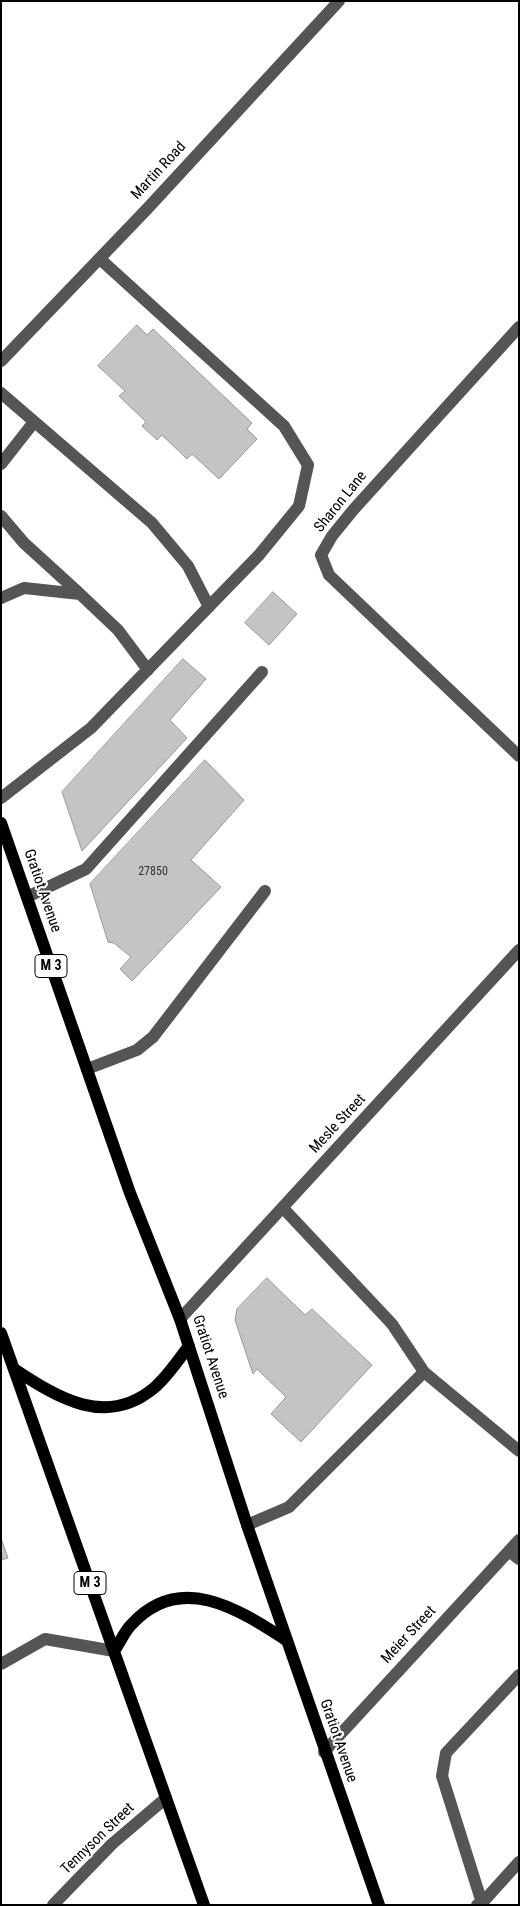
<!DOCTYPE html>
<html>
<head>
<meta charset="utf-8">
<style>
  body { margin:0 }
  #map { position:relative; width:520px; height:1906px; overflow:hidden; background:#fff; font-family:"Roboto Condensed",sans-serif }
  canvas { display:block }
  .frame { position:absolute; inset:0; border:2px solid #000; pointer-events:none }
</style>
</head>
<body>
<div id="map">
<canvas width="520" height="1906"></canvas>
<div class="frame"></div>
</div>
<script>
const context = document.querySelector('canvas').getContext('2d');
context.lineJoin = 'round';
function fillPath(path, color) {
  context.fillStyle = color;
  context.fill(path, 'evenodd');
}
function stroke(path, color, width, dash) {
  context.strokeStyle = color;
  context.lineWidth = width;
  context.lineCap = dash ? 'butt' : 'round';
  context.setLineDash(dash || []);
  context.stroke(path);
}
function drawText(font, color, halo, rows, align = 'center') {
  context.font = font + ' "Roboto Condensed",sans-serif';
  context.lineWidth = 4;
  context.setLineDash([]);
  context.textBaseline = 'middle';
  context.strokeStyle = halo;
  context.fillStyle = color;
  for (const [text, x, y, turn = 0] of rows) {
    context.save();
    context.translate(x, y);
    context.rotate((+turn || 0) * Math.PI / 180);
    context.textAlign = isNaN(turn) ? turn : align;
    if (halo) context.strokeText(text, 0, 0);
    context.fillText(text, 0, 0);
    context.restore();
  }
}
const building = new Path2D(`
  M137,325L147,335L153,329L252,423L247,429L257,439L219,479L192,454L187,459L162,435L157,440L142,426L146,422L119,396L125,391L98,366Z
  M273,592L297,614L269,645L245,623Z
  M183,659L206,679L170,720L187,738L82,851L62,792Z
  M205,760L244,800L191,860L221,887L132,981L120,969L131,957L114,943L108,942L90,884Z
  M267,1278L305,1315L312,1309L372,1365L301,1442L271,1414L286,1397L257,1369L253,1374L235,1320L237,1309Z
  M1,1538L8,1558L1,1560Z`);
const minor = new Path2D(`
  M519,327L354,509L332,536L321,555L329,575L519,756
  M1,361L147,209L339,1
  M1,393L152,523L188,566L209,607
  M1,464L34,422
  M1,516L24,543L80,594
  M1,598L24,588L80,594L118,630L148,670
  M1,798L91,728L259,555L299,506L308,465L284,426L100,259
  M27,897L86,869L262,672
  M87,1069L137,1050L153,1037L265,891
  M283,1208L392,1324L424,1372
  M180,1319L519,950
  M247,1525L289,1507L424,1372L519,1451
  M509,1551L519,1559
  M1,1664L45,1639L114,1651
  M324,1752L519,1540
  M482,1903L442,1776L446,1753L519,1675
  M53,1905L112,1844L166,1798
  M477,1905L482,1903L519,1862`);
const major = new Path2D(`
  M1,823L130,1193L180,1319L247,1525L379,1905
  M1,1333L204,1905
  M14,1369C58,1398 106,1428 154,1388C168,1376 178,1360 189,1346
  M114,1651C120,1643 124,1632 131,1625C180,1571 238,1609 286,1640`);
const numberNames = [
  ["27850",153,872]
];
const shields = [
  [51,966,32],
  [90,1583,32]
];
const shieldNames = [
  ["M 3",51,966],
  ["M 3",90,1583]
];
const streetNames = [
  ["Martin Road",159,171,-47],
  ["Sharon Lane",341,502,-51],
  ["Gratiot Avenue",42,891,71],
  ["Mesle Street",338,1124,-47],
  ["Gratiot Avenue",210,1357,72],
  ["Meier Street",409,1635,-47],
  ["Gratiot Avenue",338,1741,71],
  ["Tennyson Street",98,1839,-44]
];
fillPath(building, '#c4c4c4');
stroke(building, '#999', 1);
stroke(minor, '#555', 12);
stroke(major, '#000', 12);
drawText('12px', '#313131', null, numberNames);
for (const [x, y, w] of shields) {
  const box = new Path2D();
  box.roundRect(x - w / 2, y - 11.5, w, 23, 4);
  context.fillStyle = '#fff';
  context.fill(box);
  stroke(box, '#000', 1);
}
drawText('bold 14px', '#000', null, shieldNames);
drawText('15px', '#000', '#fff', streetNames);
</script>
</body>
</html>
